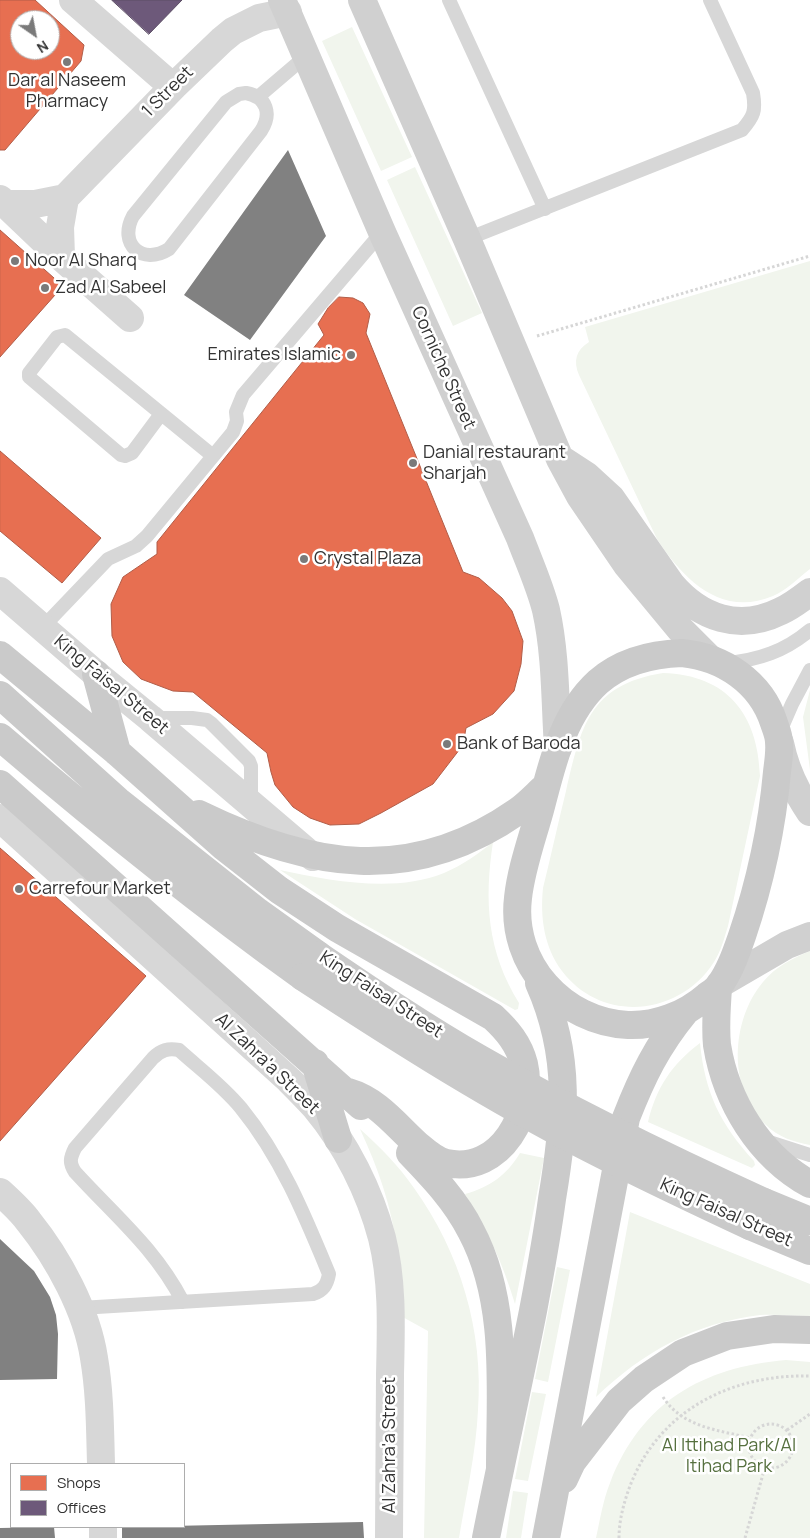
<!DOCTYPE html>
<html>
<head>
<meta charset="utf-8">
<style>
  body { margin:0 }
  #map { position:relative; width:810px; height:1538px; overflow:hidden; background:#fff; font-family:Manrope,sans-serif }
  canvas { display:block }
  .legend { position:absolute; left:10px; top:1463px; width:175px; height:65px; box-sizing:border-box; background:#fff; border:1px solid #adadad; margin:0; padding:6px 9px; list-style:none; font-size:15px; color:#333 }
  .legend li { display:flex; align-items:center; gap:10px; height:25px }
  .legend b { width:25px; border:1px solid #adadad }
  .north { position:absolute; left:10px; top:10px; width:50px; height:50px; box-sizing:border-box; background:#fff; border:1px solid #adadad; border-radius:50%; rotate:147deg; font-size:14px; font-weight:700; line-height:20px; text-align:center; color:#333 }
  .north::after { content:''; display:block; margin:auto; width:18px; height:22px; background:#7a7a7a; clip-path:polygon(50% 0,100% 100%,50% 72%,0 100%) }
</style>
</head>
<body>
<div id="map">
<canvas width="810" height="1538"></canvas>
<ul class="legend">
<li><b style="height:14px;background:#e76f51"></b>Shops</li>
<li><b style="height:14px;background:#6d597a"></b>Offices</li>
</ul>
<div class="north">N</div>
</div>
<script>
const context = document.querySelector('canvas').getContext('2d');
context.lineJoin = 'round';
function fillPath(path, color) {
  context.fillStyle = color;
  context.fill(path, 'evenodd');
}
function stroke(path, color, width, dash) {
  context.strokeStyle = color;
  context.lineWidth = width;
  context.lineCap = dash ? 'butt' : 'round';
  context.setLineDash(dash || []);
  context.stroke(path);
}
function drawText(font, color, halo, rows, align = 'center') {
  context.font = font + ' Manrope,sans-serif';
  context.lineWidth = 5;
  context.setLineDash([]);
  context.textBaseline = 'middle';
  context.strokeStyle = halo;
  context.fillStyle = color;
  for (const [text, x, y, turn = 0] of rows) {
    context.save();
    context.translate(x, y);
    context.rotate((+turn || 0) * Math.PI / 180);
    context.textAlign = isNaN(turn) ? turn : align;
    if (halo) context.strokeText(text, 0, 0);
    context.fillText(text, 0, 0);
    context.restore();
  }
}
const green = new Path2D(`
  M352,27L412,157L381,171L322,41Z
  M415,167L482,313L453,326L387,180Z
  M810,261V569C798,578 787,590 773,596C721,618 683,579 657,539L579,375C573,361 576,350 589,342L585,327Z
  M663,673C727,675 758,714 760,776L728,926C724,939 721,951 714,962C680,1016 602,1024 562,971C544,947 540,917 543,888C551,856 558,823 566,791C581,728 588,685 663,673Z
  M810,690V770L803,717Z
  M493,842C484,901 487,951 519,1003L518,1009L515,1010L355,919L280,870C331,881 395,893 444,873C463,865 478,854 493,842Z
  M810,951V1145C794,1142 778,1137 766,1125C727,1089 731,1020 763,982C775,967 793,958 810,951Z
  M700,1043C705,1093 720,1124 754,1161L755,1165L752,1168L648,1122C656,1088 672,1064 700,1043Z
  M360,1129C380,1147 399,1166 414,1188C460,1252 484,1331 478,1410C476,1453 466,1496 459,1538H424L428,1331L399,1315C398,1293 399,1271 397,1250C392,1207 378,1168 360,1129Z
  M520,1153L544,1158L515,1304C503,1264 487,1229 465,1194C490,1187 507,1175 520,1153Z
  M630,1212L810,1284V1316C793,1316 777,1314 760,1315C695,1323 643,1352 596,1397Z
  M557,1267L570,1270L548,1382L535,1379Z
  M786,1360L810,1362V1538H596C600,1520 603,1500 610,1483C641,1402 703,1367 786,1360Z
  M532,1392L546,1394L528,1481L515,1479Z
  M513,1491L528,1493L521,1538H506Z`);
const shops = new Path2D(`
  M0,0H35L84,45L81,61L5,150H0ZM20,20H50V50H20Z
  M0,230L63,286L0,357Z
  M339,297L353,298L363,303L370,314L366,333L463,572L479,578L502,598L512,611L523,641L521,664L514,691L493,714L466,728L463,745L433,784L381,813L359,824L330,825L310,818L293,807L275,785L271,772L267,753L193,692L173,691L141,679L123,662L112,636L111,604L123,577L157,554V542L324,335L318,324L328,308Z
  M0,451L101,538L62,583L0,531Z
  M0,848L146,976L0,1141Z`);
const offices = new Path2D(`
  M112,0H182L149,34Z`);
const building = new Path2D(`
  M288,150L326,236L250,340L184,295Z
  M0,1239L34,1271L50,1297L56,1315L58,1334L57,1379L0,1380Z
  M363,1522L364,1538H122V1527Z
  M54,1527L55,1538H0V1528Z`);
const path = new Path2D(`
  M537,336L810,256
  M663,1397C682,1427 718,1430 750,1438
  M749 1446a22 22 0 1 1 44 0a22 22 0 1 1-44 0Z
  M787,1430L810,1414
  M619,1538C619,1520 624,1502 630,1486C659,1410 732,1374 810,1376
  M745,1538L765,1467`);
const service = new Path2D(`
  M449,0L545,209
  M246,93C267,97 272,114 261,131L169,249C142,266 118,244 133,216L226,102L239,94Z
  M258,97L306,56
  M467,239L742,130C754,116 756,111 753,93L710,0
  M161,414L132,453L125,456L121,455L29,377V373L57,337L65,335L213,456
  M42,628L108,559L136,546L147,536L233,432L237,421L236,412L243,395L382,232
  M726,663C759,660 785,651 810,630
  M153,718H192L207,720L211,723L249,761L251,766V803
  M779,734L792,704L810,670
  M766,1141L810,1155
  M80,1308C157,1303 235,1299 313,1294C323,1291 327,1285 329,1274C305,1216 281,1157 241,1108C223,1086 200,1069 179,1050C168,1048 161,1050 153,1058L75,1148C70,1158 69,1163 75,1172C115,1216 155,1248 183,1302`);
const minor = new Path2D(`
  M73,0L173,87
  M0,199L61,257L130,318
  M5,204H35L65,198L173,87L222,40L233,31L259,18L288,12
  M61,257L60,227L65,198
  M0,591L96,674L150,718L313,857
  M0,818L289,1080C298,1089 307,1098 315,1107C346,1144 370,1192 382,1238C393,1282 391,1329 390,1375C390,1429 389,1484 389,1538
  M0,1192C10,1201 21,1211 29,1222C58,1258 87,1311 94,1358C100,1393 100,1429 101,1464
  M103,1527V1538`);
const secondary = new Path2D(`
  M282,0L382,232L520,538C529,562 540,586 546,610C556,655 555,703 558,748
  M362,0L467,239L560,459L580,496L627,565L680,629L709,658
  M564,461L587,476L611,498L671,584C700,618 739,632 781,611C792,606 801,599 810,592
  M780,743C785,768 795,790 810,812
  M720,984L787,945L810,936`);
const primary = new Path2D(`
  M682,653C723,657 761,682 774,723C776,729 779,736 779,742C780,752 778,763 777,772C772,828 760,883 742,936C736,953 730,971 719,986C716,990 711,993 707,996C685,1015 656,1026 628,1025C563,1022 510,964 518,898C521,869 532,839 540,810C552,765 562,715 598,682C622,661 651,654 682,653Z
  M0,655L117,752L224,847L279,890L337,928L493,1017C507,1030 519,1044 524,1064C535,1111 501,1175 446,1163C437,1161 427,1153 420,1147C397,1127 379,1101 348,1092
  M96,674L117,752
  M0,695L118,801L258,912L318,955
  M0,737C98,821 199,902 303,977
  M0,784L361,1106
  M199,814C310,868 411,886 518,811C528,804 537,794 546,786
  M718,987C717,1006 715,1025 717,1045C726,1101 759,1156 810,1184
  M315,1063L338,1139
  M410,1153C433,1177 456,1201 471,1231C509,1302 500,1390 500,1468
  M764,1202L810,1221
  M750,1226L810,1251
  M564,1479L572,1462L619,1401L644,1379L683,1353L727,1336L774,1329L810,1330
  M486,1538C501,1462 518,1387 533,1311C540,1274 547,1236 552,1199C565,1121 572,1057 539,983
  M546,1538L626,1118C642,1077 657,1046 685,1012`);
const primaryBridge = new Path2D(`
  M318,955C371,991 424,1027 480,1059C572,1112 667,1158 764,1202
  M303,977C389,1033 475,1088 566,1136C626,1168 688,1197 750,1226`);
const markers = [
  [67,62,5,"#7a7a7a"],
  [15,261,5,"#7a7a7a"],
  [45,288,5,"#7a7a7a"],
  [351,355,5,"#7a7a7a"],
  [413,463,5,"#7a7a7a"],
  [304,559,5,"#7a7a7a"],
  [447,744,5,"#7a7a7a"],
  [19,889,5,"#7a7a7a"]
];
const poiNames = [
  ["Dar al Naseem",67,81,"center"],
  ["Pharmacy",67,102,"center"],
  ["Noor Al Sharq",25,261],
  ["Zad Al Sabeel",55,288],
  ["Emirates Islamic",341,355,"right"],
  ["Danial restaurant",423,453],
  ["Sharjah",423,474],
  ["Crystal Plaza",314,559],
  ["Bank of Baroda",457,744],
  ["Carrefour Market",29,889]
];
const streetNames = [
  ["1 Street",168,92,-45],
  ["Corniche Street",443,368,66],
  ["King Faisal Street",111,685,40],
  ["King Faisal Street",381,995,33],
  ["Al Zahra'a Street",267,1064,44],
  ["King Faisal Street",726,1213,24],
  ["Al Zahra'a Street",390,1445,-90]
];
const parkNames = [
  ["Al Ittihad Park/Al",729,1446],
  ["Itihad Park",729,1467]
];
fillPath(green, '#f1f5ed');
fillPath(shops, '#e76f51');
stroke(shops, '#b15d48', 1);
fillPath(offices, '#6d597a');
stroke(offices, '#5c4e65', 1);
fillPath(building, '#818181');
stroke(path, '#d6d6d6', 3, [2.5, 2.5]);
stroke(service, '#d7d7d7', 14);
stroke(minor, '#d7d7d7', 28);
stroke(secondary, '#d0d0d0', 28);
stroke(primary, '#cacaca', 28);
stroke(primaryBridge, '#cacaca', 28);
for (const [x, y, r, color] of markers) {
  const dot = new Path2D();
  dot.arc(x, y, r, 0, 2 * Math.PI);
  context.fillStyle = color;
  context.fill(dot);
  stroke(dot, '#fff', 2);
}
drawText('18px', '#333', '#fff', poiNames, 'left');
drawText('18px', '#333', '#fff', streetNames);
drawText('18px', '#56703f', '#fff', parkNames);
</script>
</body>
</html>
